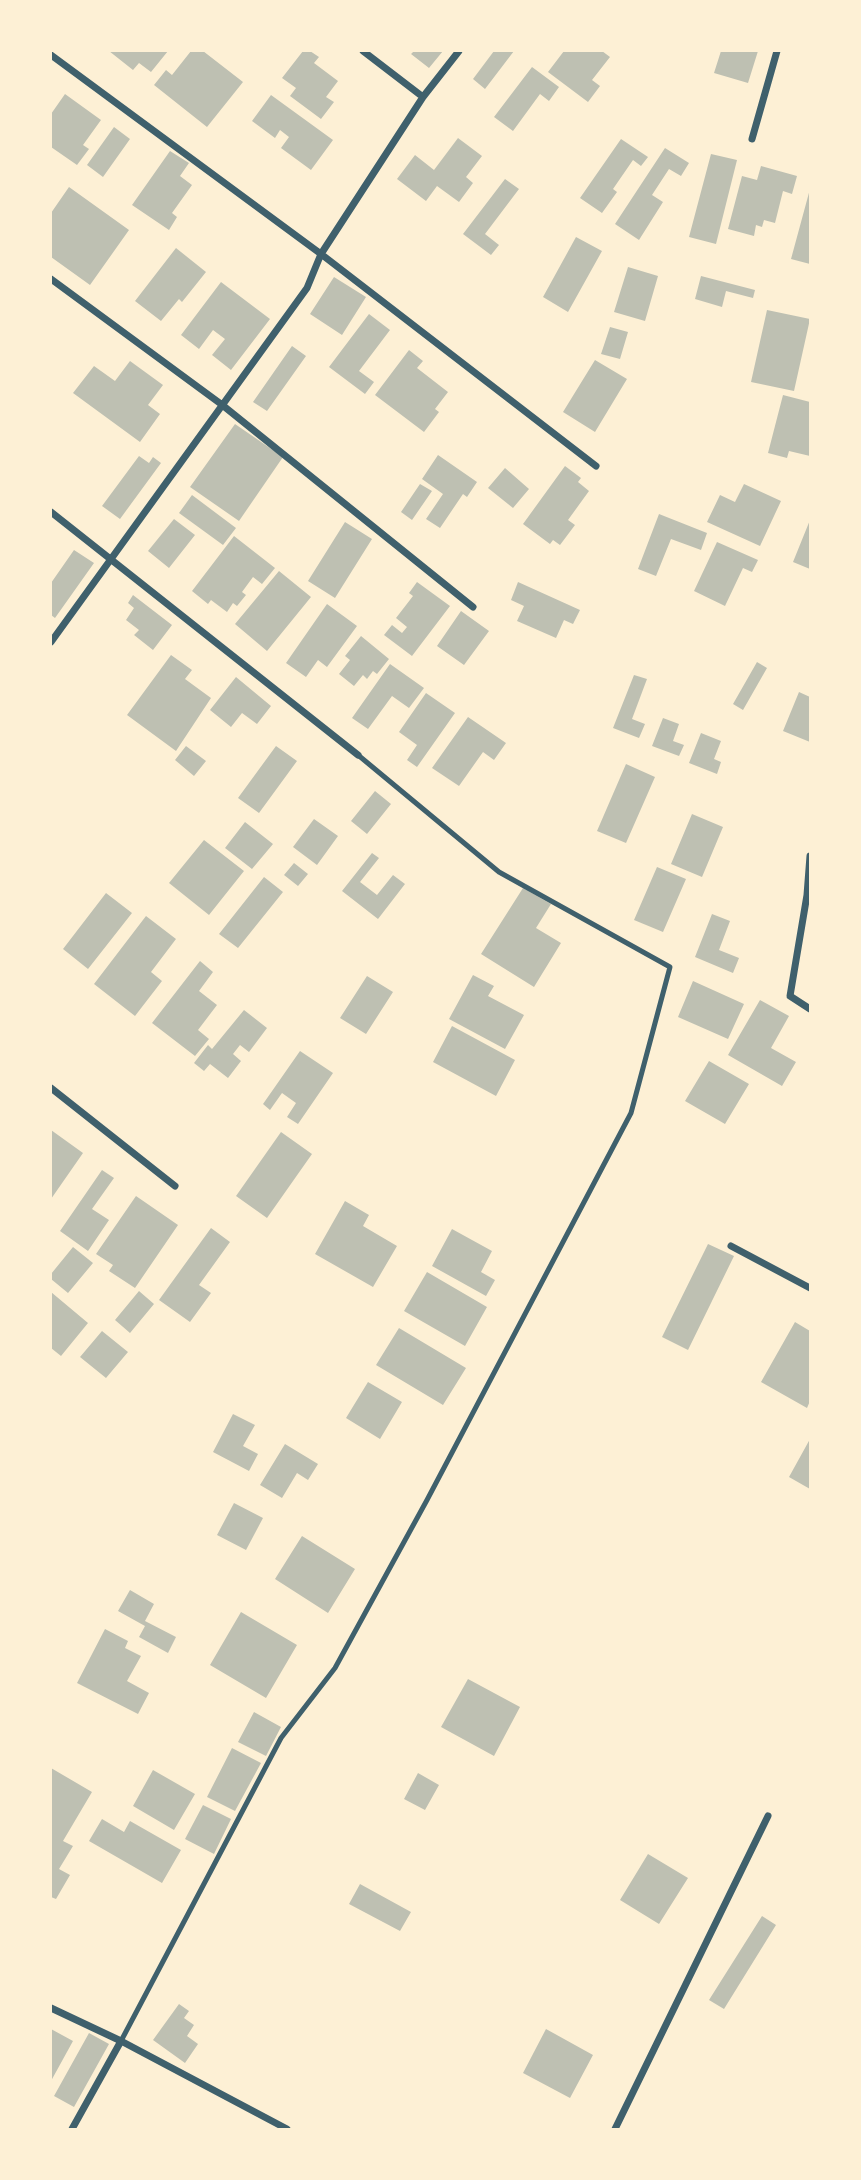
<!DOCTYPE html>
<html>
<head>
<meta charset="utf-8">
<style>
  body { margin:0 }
  #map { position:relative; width:861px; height:2180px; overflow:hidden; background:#fdf0d5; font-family:"Space Grotesk",sans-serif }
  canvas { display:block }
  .frame { position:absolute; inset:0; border:52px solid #fdf0d5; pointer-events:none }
</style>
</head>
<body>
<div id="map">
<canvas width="861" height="2180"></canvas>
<div class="frame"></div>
</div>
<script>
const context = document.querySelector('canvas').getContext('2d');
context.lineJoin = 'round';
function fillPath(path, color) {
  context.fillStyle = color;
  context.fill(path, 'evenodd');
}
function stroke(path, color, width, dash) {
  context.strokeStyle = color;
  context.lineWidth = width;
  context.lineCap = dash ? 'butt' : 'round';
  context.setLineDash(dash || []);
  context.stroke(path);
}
const building = new Path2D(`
  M109,51H168L151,72L139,63L133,70Z
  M191,51H203L243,82L207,127L154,85L166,70L172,75Z
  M303,51H310L319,57L314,63L338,81L326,97L334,102L321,119L290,96L296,88L282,78Z
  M414,51H443L429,68L411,54Z
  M494,51H514L485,89L473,79Z
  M564,51H602L610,57L592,80L600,86L588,102L548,72Z
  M721,51H758L748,83L714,73Z
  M532,67L559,87L549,101L540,94L513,131L494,117Z
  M65,94L101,120L83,145L89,149L77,165L51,147V114Z
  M271,95L333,140L311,170L281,148L289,137L280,130L275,138L252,121Z
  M114,127L130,139L103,177L87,165Z
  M458,138L482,156L466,177L473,183L459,202L437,186L426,201L397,179L415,155L434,170Z
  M621,139L648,157L641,166L633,160L613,189L617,192L602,213L580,198Z
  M665,148L689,163L681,176L669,169L652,195L663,202L639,240L615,224Z
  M170,151L189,163L180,176L192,185L172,213L177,217L169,230L132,205Z
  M711,154L737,160L716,244L689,237Z
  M761,166L797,176L792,194L783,191L775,223L764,220L762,227L756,225L754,236L728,229L742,176L757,180Z
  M505,179L519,189L485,234L499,245L491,255L463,234Z
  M69,187L129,230L90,285L51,257V213Z
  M810,189V264L791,259Z
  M576,237L602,251L568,312L543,297Z
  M176,248L206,272L182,302L179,299L161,321L135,301Z
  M628,267L658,276L645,321L614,312Z
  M701,276L755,290L753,298L726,291L722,307L695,299Z
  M334,277L366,297L342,335L310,314Z
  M221,282L270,319L231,370L212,355L225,339L213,330L199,349L181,335Z
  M767,310L810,319L794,391L751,382Z
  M369,314L390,330L359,371L374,382L365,394L329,367Z
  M610,327L628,332L620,359L601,354Z
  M292,346L306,356L267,411L253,402Z
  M409,350L423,361L417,368L448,392L435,409L439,412L424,432L375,395Z
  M595,360L627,379L595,432L563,412Z
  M130,361L163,385L148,405L160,414L140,442L73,393L94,366L115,381Z
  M783,395L810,402V456L789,451L787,458L768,453Z
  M235,424L283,457L239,521L190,487Z
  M438,455L477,482L467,497L463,494L440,528L426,519L443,494L422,479Z
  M139,456L149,463L153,457L161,463L120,519L102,506Z
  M565,466L581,478L578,482L589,491L568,520L575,525L560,545L553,540L550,544L523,524Z
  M505,468L529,489L513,508L488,488Z
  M420,484L432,491L412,520L401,512Z
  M744,484L781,501L760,546L707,522L720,495L735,502Z
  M192,495L236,528L223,545L179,513Z
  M659,514L707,533L701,550L671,539L656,576L638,569Z
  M174,519L195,535L169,568L148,551Z
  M810,520V569L793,562Z
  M345,522L372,539L335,598L308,581Z
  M234,536L275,568L262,584L253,577L242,592L246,595L237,606L233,603L227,612L211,600L208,604L192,591Z
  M717,542L758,560L752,572L743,568L725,606L694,591Z
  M74,550L94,563L55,618L51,615V583Z
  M279,571L311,597L267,651L235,624Z
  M417,582L450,606L412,656L384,635L392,625L402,633L407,627L396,618L413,596L409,593Z
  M518,582L580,610L573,624L564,620L556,638L517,621L524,606L511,600Z
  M133,595L172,625L153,650L134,635L139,630L126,620L134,608L128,603Z
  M327,604L357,626L327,667L318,660L306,677L286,663Z
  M461,611L489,631L464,665L437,646Z
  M361,636L389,659L377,674L373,671L367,679L363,675L354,686L339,674L350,660L345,656Z
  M171,655L192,670L185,679L211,698L176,751L127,715Z
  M757,662L767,668L743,710L733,704Z
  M390,664L424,688L409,708L392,696L368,729L352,718Z
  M634,675L647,679L632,719L645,724L639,738L613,728Z
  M236,677L271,706L257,724L242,713L231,727L210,710Z
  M799,692L810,697V742L783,731Z
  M426,693L455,713L417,767L407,760L417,745L399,732Z
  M468,717L506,743L494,760L483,752L459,786L432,768Z
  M663,718L679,724L673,741L684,745L679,756L652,746Z
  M701,733L721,741L714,759L721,762L717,774L689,763Z
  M186,746L206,761L194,776L175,760Z
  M276,746L297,761L259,813L238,798Z
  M626,764L655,777L626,843L597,831Z
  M375,791L391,804L367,834L351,821Z
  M692,814L723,827L702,877L671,864Z
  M314,819L338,836L317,865L293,847Z
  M245,822L273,844L252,869L225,848Z
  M204,840L244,871L209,915L169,883Z
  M372,853L379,858L360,882L377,895L393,875L405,884L378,919L342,891Z
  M294,863L308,874L298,886L284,875Z
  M657,867L686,879L663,932L634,920Z
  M264,877L283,892L238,948L219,934Z
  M523,888L551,904L536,928L561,943L534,987L481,954Z
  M106,893L132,913L88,969L63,949Z
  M712,914L730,921L719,950L739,958L733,973L695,957Z
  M146,916L176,939L151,972L162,981L135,1016L94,984Z
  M200,961L213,972L199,991L217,1005L198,1030L209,1039L195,1056L152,1023Z
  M473,975L494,986L488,996L524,1015L505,1049L449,1019Z
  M367,976L393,992L366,1034L340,1018Z
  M693,981L744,1004L728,1039L678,1017Z
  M760,1000L789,1016L771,1048L796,1062L782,1086L728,1055Z
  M244,1010L267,1028L249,1052L240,1045L233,1054L241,1061L228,1078L210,1064L204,1071L194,1063L208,1045L212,1049Z
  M452,1026L515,1060L496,1096L433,1062Z
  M300,1051L333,1073L298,1124L287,1117L296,1103L282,1093L270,1110L263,1104Z
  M709,1061L749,1084L725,1124L685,1101Z
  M51,1130L83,1153L51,1199Z
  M281,1132L312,1154L267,1218L236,1196Z
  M102,1170L114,1178L92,1209L109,1220L88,1251L60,1231Z
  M136,1196L178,1225L135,1288L109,1271L113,1265L96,1254Z
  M345,1201L369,1215L363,1226L397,1246L373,1287L315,1254Z
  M211,1228L230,1242L199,1285L211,1293L190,1322L159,1300Z
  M452,1229L492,1251L481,1272L495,1280L486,1296L432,1266Z
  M708,1244L734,1256L688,1350L662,1337Z
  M73,1247L93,1263L68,1293L51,1279V1274Z
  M427,1272L487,1307L465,1346L404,1311Z
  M139,1291L154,1304L130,1333L115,1320Z
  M51,1292L88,1323L61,1356L51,1348Z
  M795,1322L810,1331V1401L807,1408L761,1382Z
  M399,1328L466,1368L443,1405L376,1365Z
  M102,1331L128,1352L106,1378L80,1357Z
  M368,1382L402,1402L380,1439L346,1418Z
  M233,1414L255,1425L243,1446L258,1454L249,1471L213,1452Z
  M810,1439V1489L789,1477Z
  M285,1444L318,1464L308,1480L297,1473L282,1498L260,1485Z
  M234,1503L263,1518L246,1550L217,1535Z
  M302,1536L355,1569L328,1613L275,1579Z
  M130,1590L154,1604L145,1621L176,1637L168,1653L139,1637L145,1626L118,1611Z
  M241,1612L297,1645L266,1698L210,1665Z
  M105,1629L128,1641L125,1648L141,1656L127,1681L149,1693L138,1714L77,1683Z
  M468,1679L520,1707L494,1756L441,1727Z
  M254,1712L281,1727L266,1756L238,1742Z
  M232,1748L261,1763L235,1811L207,1797Z
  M51,1768L92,1792L63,1841L73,1846L59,1869L70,1875L56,1899L51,1897Z
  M153,1770L195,1794L174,1830L133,1806Z
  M418,1773L439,1785L425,1810L404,1799Z
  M203,1805L231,1819L214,1854L185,1839Z
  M102,1819L124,1832L130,1821L181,1850L162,1883L89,1841Z
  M648,1854L688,1878L659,1924L620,1900Z
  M360,1884L411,1912L400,1931L349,1904Z
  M762,1916L776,1925L724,2009L709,2000Z
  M179,2004L189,2011L184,2018L194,2025L187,2036L198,2044L185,2063L153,2040Z
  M51,2029L73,2041L51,2081Z
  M546,2029L593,2055L570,2098L523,2073Z
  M89,2033L109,2044L74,2107L54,2096Z`);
const service = new Path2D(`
  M121,2041L281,1738L335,1668L427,1500L631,1113L670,967L499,872L358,755`);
const minor = new Path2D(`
  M363,51L423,97
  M51,55L321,254L596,466
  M752,139L777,51
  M51,279L221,404L473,607
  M51,512L358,755
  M51,642L307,288L321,254L423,97L459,51
  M810,856L807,895L790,996L810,1009
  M51,1088L175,1186
  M731,1246L810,1288
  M51,2008L121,2041L287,2129
  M72,2129L121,2041
  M615,2129L768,1816`);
fillPath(building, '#bec0b2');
stroke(service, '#3f606c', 5);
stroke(minor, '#3f606c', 7);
</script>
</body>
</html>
